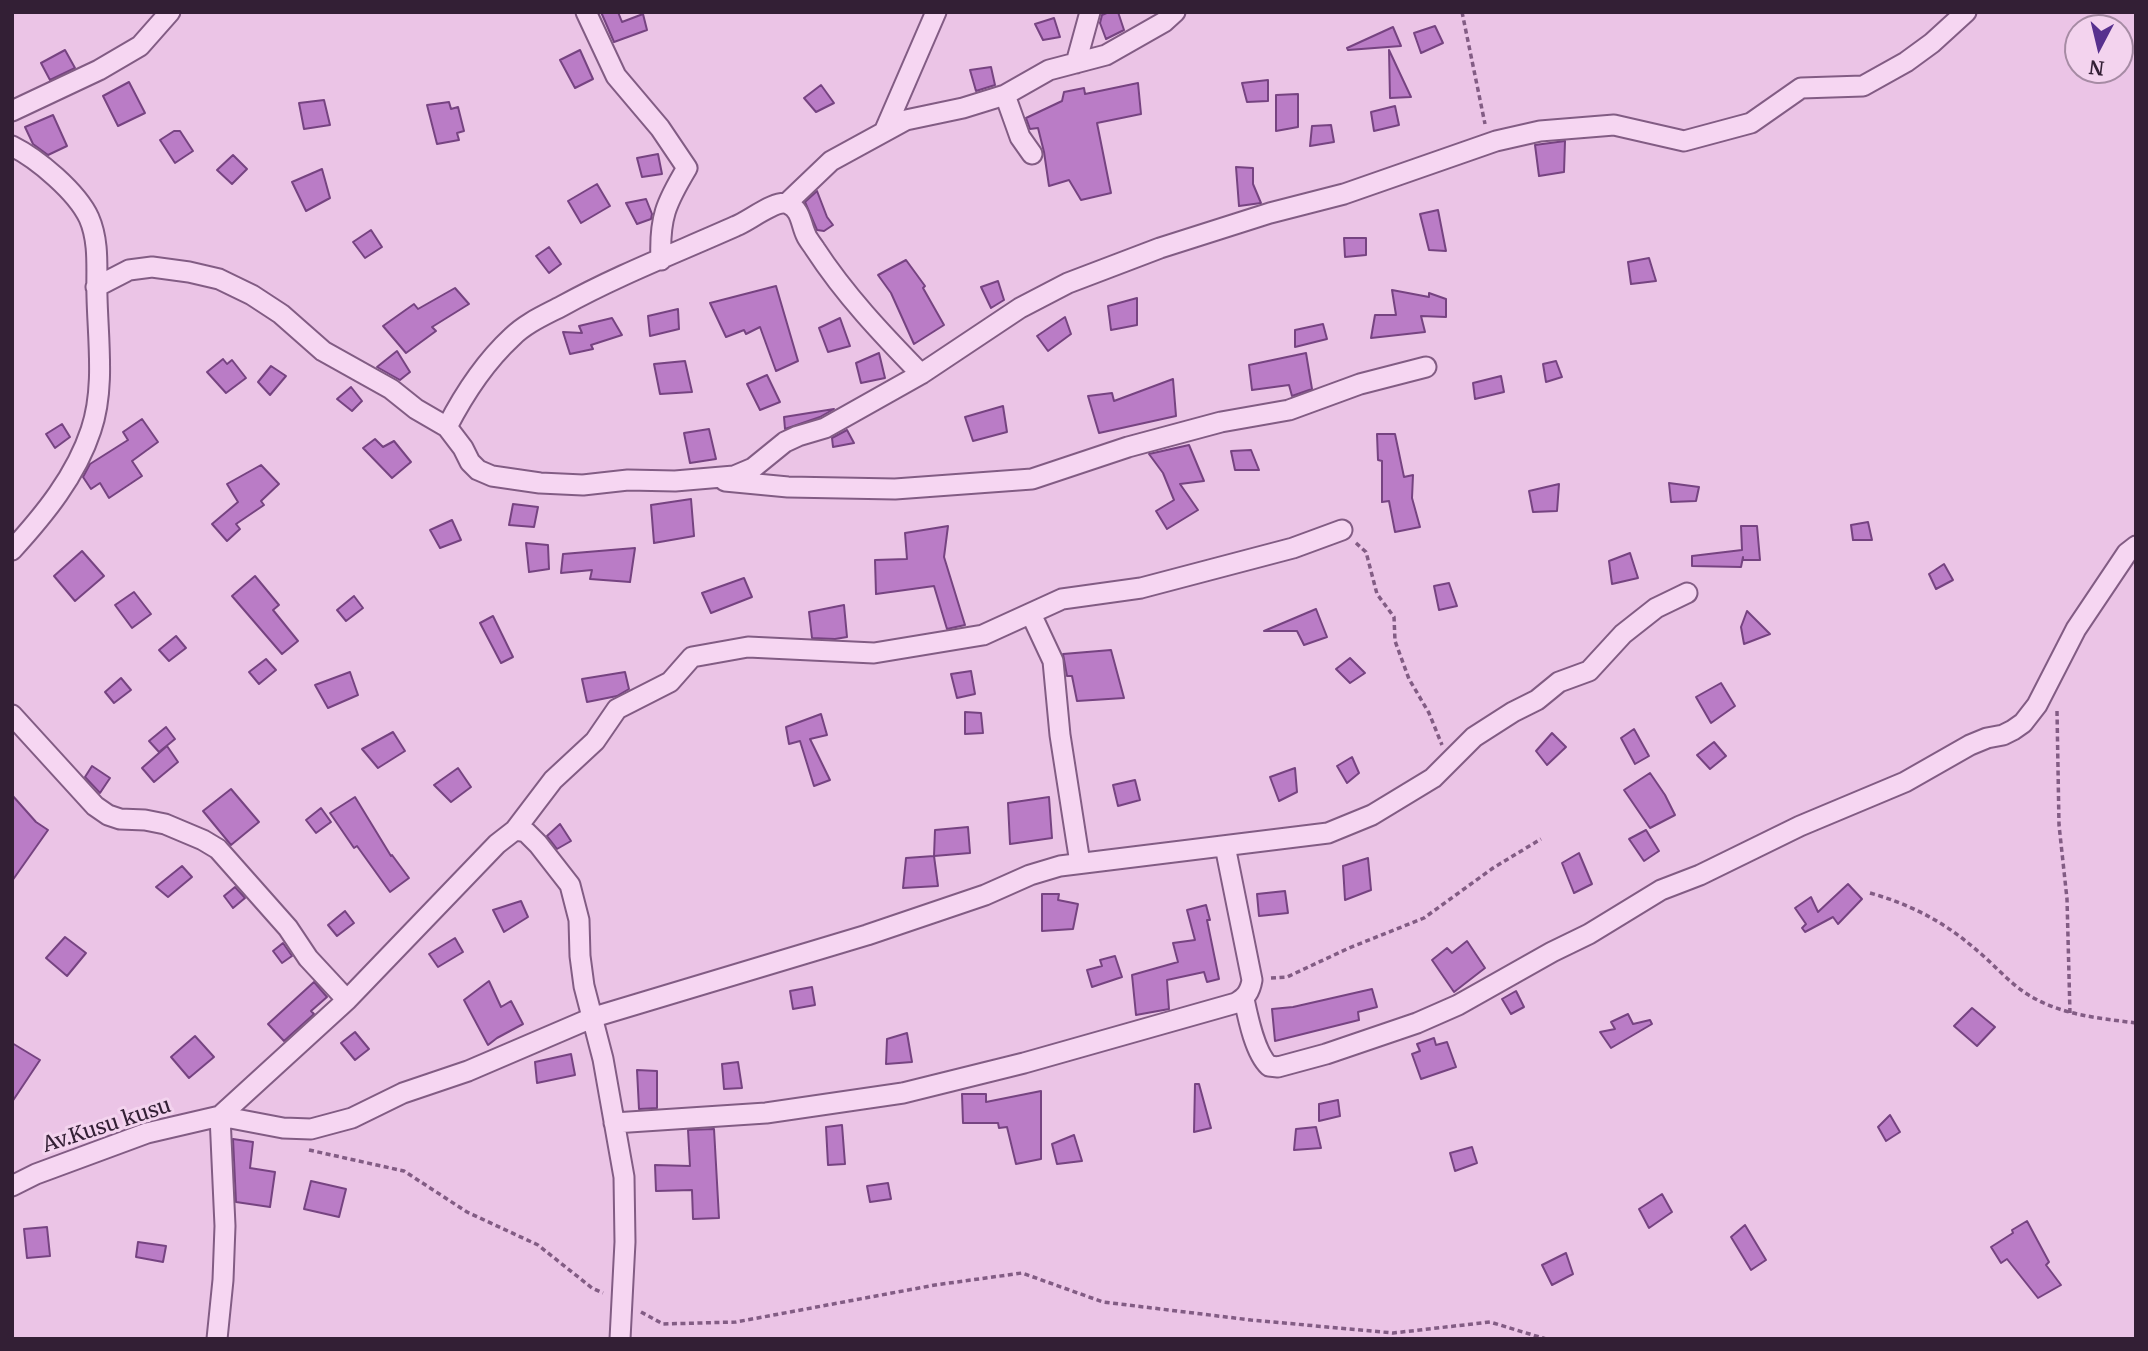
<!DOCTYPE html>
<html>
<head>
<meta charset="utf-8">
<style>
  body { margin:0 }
  #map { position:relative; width:2148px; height:1351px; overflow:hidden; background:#ebc4e6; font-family:Merriweather,serif }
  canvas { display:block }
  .frame { position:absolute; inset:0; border:14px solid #331f35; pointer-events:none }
  .north { position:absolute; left:2064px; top:14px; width:70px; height:70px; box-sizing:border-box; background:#f3d3ee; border:2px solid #a68ba4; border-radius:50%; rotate:187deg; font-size:19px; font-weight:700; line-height:28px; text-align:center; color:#331f35 }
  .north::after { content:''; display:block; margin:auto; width:24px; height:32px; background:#57308e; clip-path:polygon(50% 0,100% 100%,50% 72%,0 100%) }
</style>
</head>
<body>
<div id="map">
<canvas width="2148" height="1351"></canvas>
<div class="frame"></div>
<div class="north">N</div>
</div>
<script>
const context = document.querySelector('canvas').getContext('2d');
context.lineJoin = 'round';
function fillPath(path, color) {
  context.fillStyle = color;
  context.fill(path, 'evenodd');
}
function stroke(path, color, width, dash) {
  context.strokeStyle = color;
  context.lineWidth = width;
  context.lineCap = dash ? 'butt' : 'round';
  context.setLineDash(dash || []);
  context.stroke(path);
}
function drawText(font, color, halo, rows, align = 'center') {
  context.font = font + ' Merriweather,serif';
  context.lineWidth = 6;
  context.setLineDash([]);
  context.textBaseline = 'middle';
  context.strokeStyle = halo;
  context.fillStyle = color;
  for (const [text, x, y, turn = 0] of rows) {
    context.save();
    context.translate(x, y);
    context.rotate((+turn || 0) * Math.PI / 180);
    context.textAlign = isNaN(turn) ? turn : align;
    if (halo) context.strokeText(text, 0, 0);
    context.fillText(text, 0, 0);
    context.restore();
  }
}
const building = new Path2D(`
  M601,12H618L622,22L643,14L647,30L614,42Z
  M1109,12H1118L1124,30L1106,39L1100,23L1102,15Z
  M1054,18L1060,37L1043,40L1035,24Z
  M1435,26L1443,43L1421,53L1414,33Z
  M1393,27L1401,46L1348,50L1347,48Z
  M65,50L75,68L50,80L41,63Z
  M580,50L593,79L575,88L560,60Z
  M1389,50L1411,97L1390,98Z
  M991,67L995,85L976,91L970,70Z
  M1268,80V101L1247,102L1242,83Z
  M129,82L145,113L118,126L103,96Z
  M1138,83L1141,114L1097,123L1111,193L1081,200L1069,180L1049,186L1044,152L1038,128L1030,129L1026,118L1062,101L1064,92L1084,88L1085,94Z
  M821,85L834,103L816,112L804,98Z
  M1298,94V127L1276,131V95Z
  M324,100L330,125L304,129L299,103Z
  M449,102L451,109L458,107L464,131L457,133L459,140L437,144L427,105Z
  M1395,106L1399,125L1374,131L1371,112Z
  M53,115L67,146L48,155L33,144L25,127Z
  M1331,125L1334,142L1310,146L1312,126Z
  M174,131H180L193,151L175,163L160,140Z
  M1565,141L1564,172L1539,176L1535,145Z
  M658,154L662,174L642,177L637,158Z
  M233,155L247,169L232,184L217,170Z
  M1236,167L1253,168V184L1261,203L1239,206Z
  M322,169L330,198L306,211L292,182Z
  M597,184L610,206L581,223L568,201Z
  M817,191L827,217L833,225L824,231L817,230L805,202Z
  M646,199L652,214L651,219L637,224L626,203Z
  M1438,210L1446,251L1429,250L1420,214Z
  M371,230L382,247L365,258L353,242Z
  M1344,238H1366V255L1345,257Z
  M549,247L561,264L549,273L536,256Z
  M1649,258L1656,281L1631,284L1628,262Z
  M906,260L925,286L923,288L944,325L914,344L891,293L878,275Z
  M998,281L1004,300L991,308L981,287Z
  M776,286L798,361L776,371L760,327L746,334L744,330L726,337L710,303Z
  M455,288L469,304L432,327L436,331L406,353L383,326L414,304L418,309Z
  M1392,290L1429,297V293L1446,299V317L1421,316L1425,332L1371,338L1375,315H1396Z
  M1137,298V325L1111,330L1108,306Z
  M678,309L679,329L650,336L648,316Z
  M1065,317L1071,334L1048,351L1037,336Z
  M612,318L622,335L591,345L593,349L570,354L563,332L582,333L579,326Z
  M840,318L850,346L828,352L819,328Z
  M1323,324L1327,339L1295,347V330Z
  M397,351L410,372L400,380L377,367Z
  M879,353L885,378L861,383L856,363Z
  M1306,353L1312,389L1292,396L1289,385L1252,390L1249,365Z
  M223,359L227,364L232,360L246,378L226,393L207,372Z
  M685,361L692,392L660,394L654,364Z
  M1556,361L1562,377L1546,382L1543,364Z
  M271,366L286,376L270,395L258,382Z
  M767,375L780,402L760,410L747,384Z
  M1501,376L1504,392L1475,399L1473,383Z
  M1173,379L1176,416L1099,433L1088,396L1112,393L1114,401Z
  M351,387L362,401L352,411L337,399Z
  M1003,406L1007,432L973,441L965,417Z
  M834,409L820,417L785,429L784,417Z
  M142,419L158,442L132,461L142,476L109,498L100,483L91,489L83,477L90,464L128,440L123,432Z
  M62,424L70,437L55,448L46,434Z
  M709,429L716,459L690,463L684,433Z
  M847,430L854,443L833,447L832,438Z
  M1377,434H1395L1404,477L1413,475L1412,498L1420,527L1395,532L1389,501L1382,502V461L1378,460Z
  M375,439L383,447L394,441L411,462L392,478L363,448Z
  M1189,445L1204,481L1180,484L1198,510L1167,529L1156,511L1174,500L1163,473L1149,454Z
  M1251,450L1259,470H1235L1231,451Z
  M261,465L279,484L261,501L264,505L236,524L240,529L227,541L212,524L238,502L227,484Z
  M1669,483L1699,487L1696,501L1671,502Z
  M1559,484L1557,511L1533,512L1529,491Z
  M691,499L694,536L654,543L651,505Z
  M513,504L538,507L534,527L509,525Z
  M452,520L461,540L440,548L430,530Z
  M1868,522L1872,540H1853L1851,525Z
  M948,526L944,557L965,625L947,629L934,586L876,594L875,560L907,559L905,533Z
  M1741,526H1757L1760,560H1743V557L1741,567L1692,566V556L1742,550Z
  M526,543L548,545L549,569L529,572Z
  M635,548L630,582L590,579L592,570L561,573L563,554Z
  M82,551L104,576L75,601L54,576Z
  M1630,553L1638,578L1612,584L1609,561Z
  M1944,564L1953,580L1936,589L1929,574Z
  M255,576L279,605L273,610L298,641L282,654L232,596Z
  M744,578L752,597L711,613L702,593Z
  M1449,583L1457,606L1439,610L1434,586Z
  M134,592L151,614L132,628L115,605Z
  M354,596L363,608L346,621L337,610Z
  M844,605L847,637L835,639L812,638L809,612Z
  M1316,609L1327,637L1304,645L1297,631H1264Z
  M1747,611L1770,634L1744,644L1741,627Z
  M493,616L513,657L501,663L480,623Z
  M176,636L186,648L169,661L159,650Z
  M1111,650L1124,698L1077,701L1072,676H1067L1063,654Z
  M1350,658L1365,673L1350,683L1336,669Z
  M266,659L276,670L259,684L249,672Z
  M971,671L975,694L957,698L951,674Z
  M350,672L358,695L328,708L315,685Z
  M625,672L629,689L617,696L587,702L582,679Z
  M121,678L131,690L114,703L105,692Z
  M1721,683L1735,706L1711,723L1696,697Z
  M965,712L981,713L983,733L965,734Z
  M821,714L827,735L810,739L830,780L814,786L800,741L789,744L786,727Z
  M166,727L175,739L159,752L149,741Z
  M1634,729L1649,756L1635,764L1621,738Z
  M393,732L405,751L378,768L362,749Z
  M1552,733L1566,747L1547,765L1536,751Z
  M1714,742L1726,756L1710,769L1697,755Z
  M167,746L178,762L154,782L142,768Z
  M1352,757L1359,773L1347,783L1337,766Z
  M92,766L110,778L100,793L85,777Z
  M458,768L471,787L451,802L434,785Z
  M1295,768L1297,792L1279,801L1270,777Z
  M1650,773L1665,795L1675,815L1650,828L1624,790Z
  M1135,780L1140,800L1118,806L1113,785Z
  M231,789L259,822L231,845L203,811Z
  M12,795L36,822L48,830L12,881Z
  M355,797L391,856L392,855L409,878L390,892L357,846L354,848L330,813Z
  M1049,797L1052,838L1010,844L1008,803Z
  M321,808L331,822L316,833L306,820Z
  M560,824L571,841L557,849L547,836Z
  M968,827L970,853L934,856L935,830Z
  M1646,830L1659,851L1644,861L1629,839Z
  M1579,853L1592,884L1574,893L1562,863Z
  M934,856L938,886L903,888L906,858Z
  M1368,858L1371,890L1345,900L1343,866Z
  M182,866L192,877L168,897L156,887Z
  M1848,884L1862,899L1838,924L1833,917L1805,932L1802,928L1806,924L1795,908L1811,897L1818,912Z
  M235,887L245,898L233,908L224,896Z
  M1285,891L1288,913L1259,916L1257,894Z
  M1042,894H1059L1058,900L1078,904L1073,929L1042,931Z
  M521,901L528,917L504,932L493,910Z
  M1206,905L1210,920H1207L1219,979L1207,982L1204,972L1167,980L1169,1009L1136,1015L1132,975L1178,962L1173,943L1195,940L1187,910Z
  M345,911L354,923L337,936L328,925Z
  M65,937L86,953L67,976L46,958Z
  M455,938L463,952L438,967L429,954Z
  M1467,941L1485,968L1454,992L1432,960L1447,948L1452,953Z
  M283,943L292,956L282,963L273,951Z
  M1115,956L1122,977L1092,987L1087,970L1102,966L1100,960Z
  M489,981L501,1007L511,1001L523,1024L497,1038L488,1045L464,1000Z
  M314,982L327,997L311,1011L314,1014L284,1041L268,1024Z
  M812,987L815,1005L793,1009L790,991Z
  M1372,989L1377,1007L1358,1012L1359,1020L1275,1041L1272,1009L1293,1007Z
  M1516,991L1524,1007L1511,1014L1502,999Z
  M1972,1008L1995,1027L1977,1046L1954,1026Z
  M1628,1014L1633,1024L1650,1020L1652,1024L1611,1048L1600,1032L1615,1029L1611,1022Z
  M355,1032L369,1049L355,1060L341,1043Z
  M907,1033L912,1062L886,1064L887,1039Z
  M195,1036L214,1057L189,1078L171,1057Z
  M1434,1038L1436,1045L1447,1042L1456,1067L1421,1079L1412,1054L1420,1051L1417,1044Z
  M12,1043L40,1060L12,1102Z
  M571,1054L575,1075L537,1083L535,1062Z
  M738,1062L742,1088L724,1089L722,1064Z
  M637,1070L657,1071V1108L639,1109Z
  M1195,1084H1199L1211,1128L1194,1132Z
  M1041,1091V1159L1016,1164L1007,1127L999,1128L998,1123H963L962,1094H986V1102Z
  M1338,1100L1340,1116L1319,1121V1104Z
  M1890,1115L1900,1132L1886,1141L1878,1127Z
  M842,1125L845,1164L828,1165L826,1127Z
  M1316,1127L1321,1148L1294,1150L1296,1129Z
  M714,1129L719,1218L693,1219L692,1190L656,1191L655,1165L690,1166L688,1130Z
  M1074,1135L1082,1161L1057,1164L1052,1144Z
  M233,1139L253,1142L250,1168L275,1172L270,1207L236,1202Z
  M1472,1147L1477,1163L1455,1171L1450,1153Z
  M311,1181L346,1189L339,1217L304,1209Z
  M888,1183L891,1199L870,1202L867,1186Z
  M1662,1194L1672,1212L1649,1228L1639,1209Z
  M2027,1221L2049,1262L2046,1265L2061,1285L2038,1298L2007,1259L2001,1263L1991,1247L2013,1233L2012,1230Z
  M1745,1225L1766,1260L1751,1270L1731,1237Z
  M47,1227L50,1256L27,1258L24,1229Z
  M138,1242L166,1246L163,1262L136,1257Z
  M1566,1253L1573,1274L1552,1285L1542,1265Z`);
const path = new Path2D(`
  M1462,12L1485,124
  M1356,543L1366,552L1377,594L1394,617L1395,641L1409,679L1429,713L1442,745
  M2057,711L2059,825L2067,899L2070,1014
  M1870,893C1909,904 1943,921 1974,948C1992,962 2008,982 2027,994C2060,1015 2098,1018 2136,1023
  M1271,978L1287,977L1349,948L1424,918L1493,868L1541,839
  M309,1150L404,1171L467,1212L538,1245L592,1288L603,1293
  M641,1312L663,1324L736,1322L935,1285L1022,1273L1103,1302L1251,1320L1393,1333L1490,1322L1546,1339`);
const street = new Path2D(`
  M586,12L616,76L660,128L687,168C666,203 659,218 661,260
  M1076,63L1090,12
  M1005,95L1049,70L1106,55L1164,22L1175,12
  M12,111L99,70L140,46L170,12
  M884,132L936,12
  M12,146C38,159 77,192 89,218C100,243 96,272 97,297C98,340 105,389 91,430C76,476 44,515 12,550
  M787,203L831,161L906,120L963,108L1005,95L1020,137L1032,154
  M96,287L129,270L152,267L189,272L219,279L252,295L281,314L323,351L391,389L416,409L447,427L463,448L470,462L478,470L492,476L540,483L583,485L628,480L675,481L734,476L753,468L785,442L798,436L825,428L921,374L1020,308L1068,283L1160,248L1270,213L1344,194L1496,141L1540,131L1614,125L1684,141L1751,123L1801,88L1863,86L1906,62L1932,43L1966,12
  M447,427C464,394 485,362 512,337C526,323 545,315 562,306C618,275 678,252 736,226C749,221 776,199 788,204C801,209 801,225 806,235C808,240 812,244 815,249C845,295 882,334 921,374
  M725,481L788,487L895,489L1032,479L1128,447L1221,422L1289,410L1360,384L1426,367
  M1031,614L1053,661L1060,735L1080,863
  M12,715L95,806L108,815L120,819L145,820L165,824L203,840L218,849L288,928L308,958L347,1000
  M515,830L553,780L595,741L617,709L670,682L692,657L748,647L874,653L983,635L1062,599L1141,588L1293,548L1342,530
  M1244,999C1248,1018 1255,1053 1269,1066L1278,1067L1326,1054L1417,1023L1458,1005L1552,952L1589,934L1661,890L1700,875L1800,826L1905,782L1970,745L1987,738L2003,735L2013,730L2023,723L2037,705L2076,629L2127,553L2136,546
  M614,1123L766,1113L903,1093L1024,1063L1236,1003C1246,997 1250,992 1252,980L1225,846
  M12,1186L36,1174L147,1133L220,1116L283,1128L311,1129L352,1118L403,1093L468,1071L594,1017L867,935L985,895L1030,875L1060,866L1328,833L1372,815L1433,778L1474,737L1513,712L1537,700L1559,682L1589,671L1623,634L1656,608L1687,593
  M217,1339L223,1280L225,1226L220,1116L347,1000L497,844L515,830L526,832L538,844L570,885L579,920L580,956L584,986L603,1059L624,1177L625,1242L620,1339`);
const streetNames = [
  ["Av.Kusu kusu",107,1126,-18]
];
fillPath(building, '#ba7cc6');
stroke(building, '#764381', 2);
stroke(street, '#825c84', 23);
stroke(path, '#825c84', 3.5, [5, 3.5]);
stroke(street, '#f6d6f2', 19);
drawText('21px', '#331f35', '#f3d3ee', streetNames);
</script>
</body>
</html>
